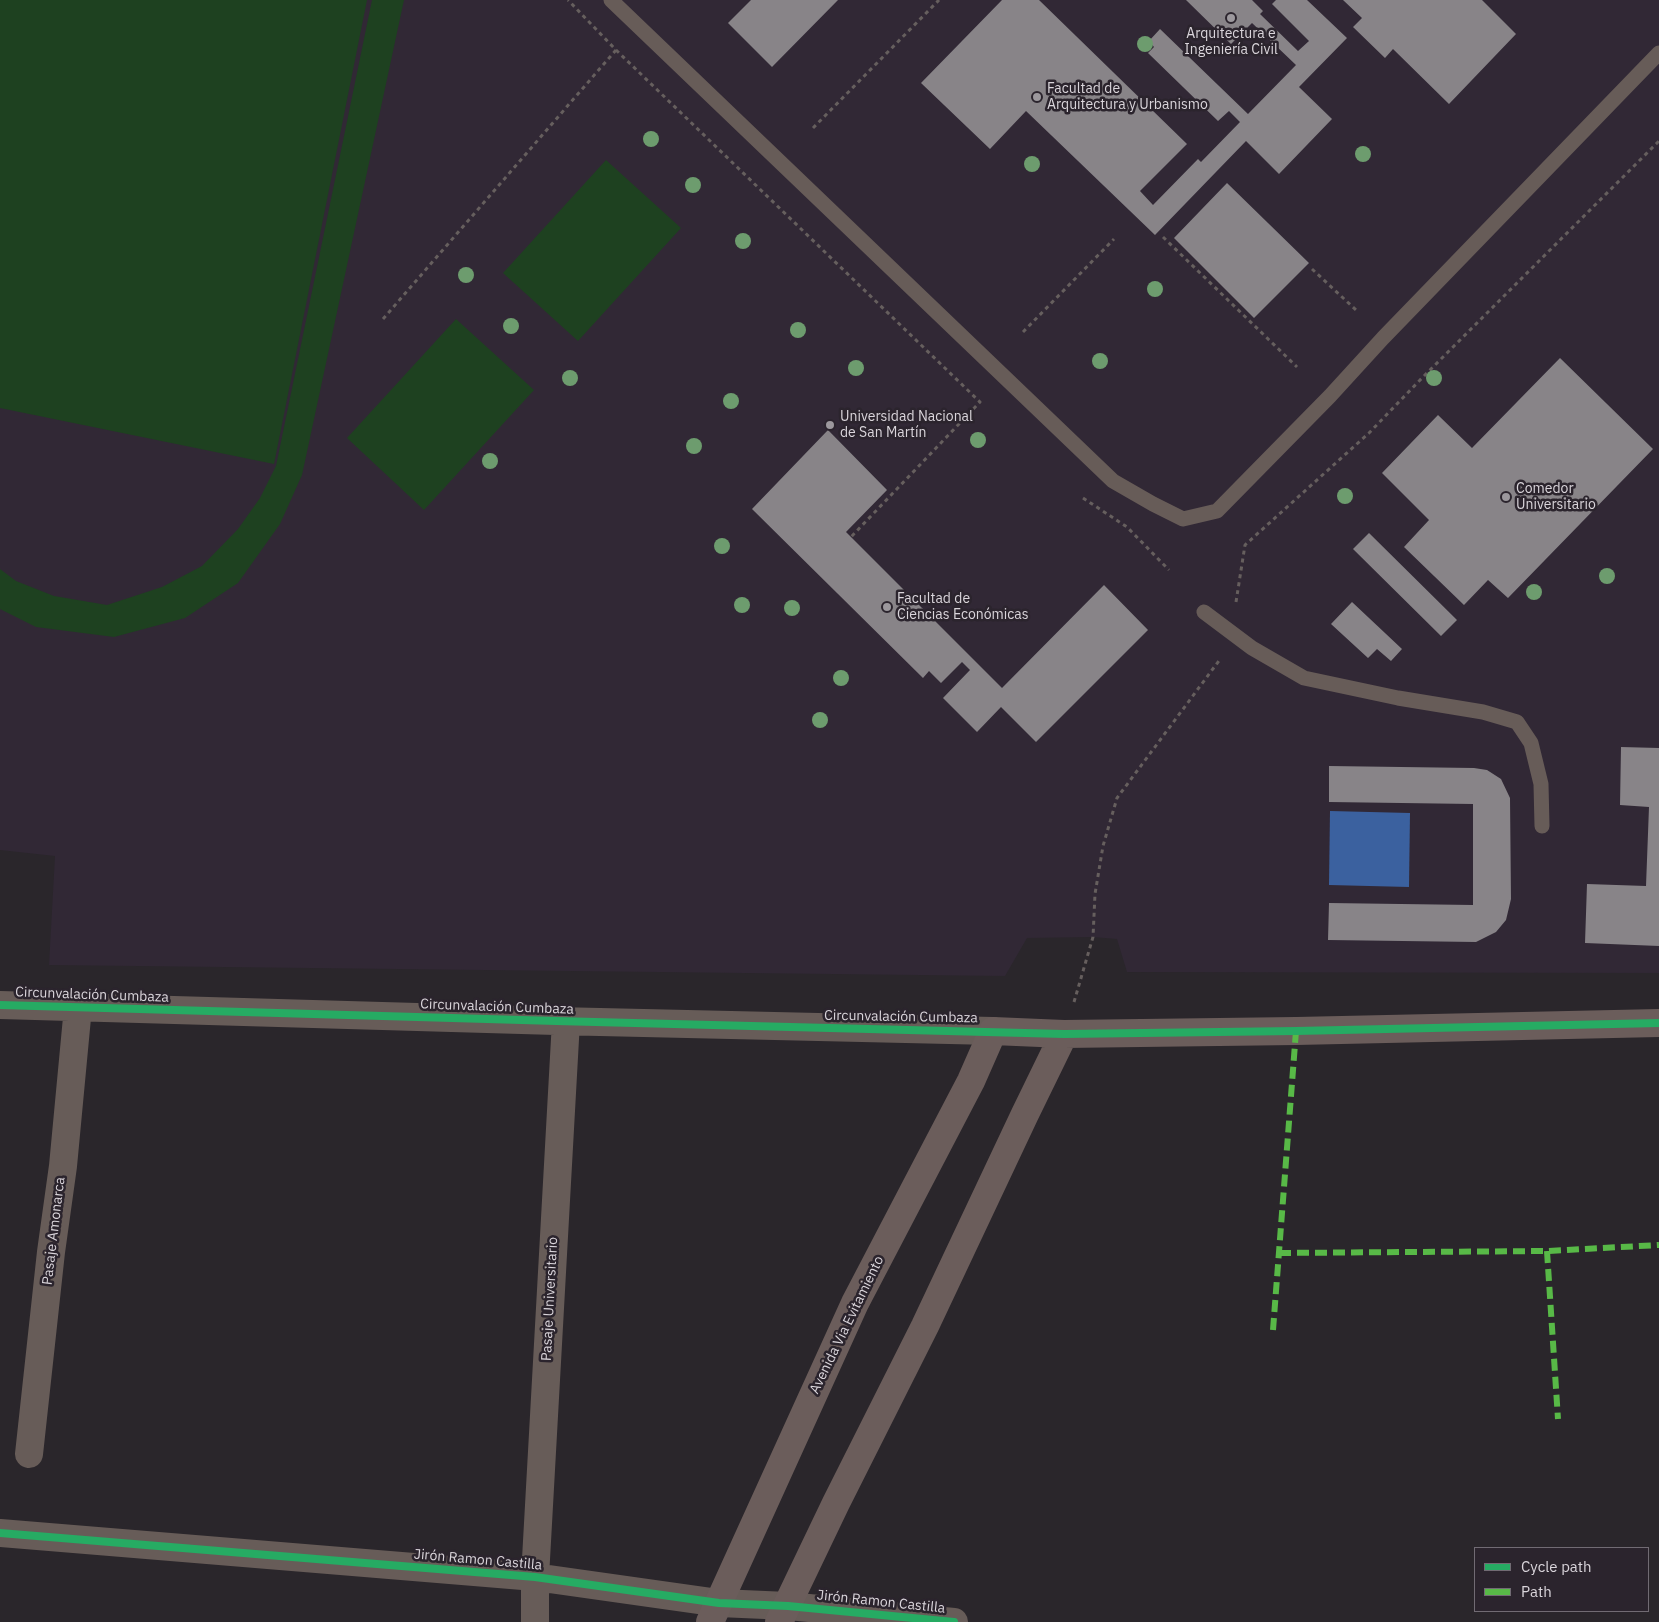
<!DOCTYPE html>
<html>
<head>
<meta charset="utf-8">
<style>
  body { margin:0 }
  #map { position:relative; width:1659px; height:1622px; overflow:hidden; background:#2a262b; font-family:"IBM Plex Sans",sans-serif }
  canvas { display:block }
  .legend { position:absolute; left:1474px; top:1547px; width:175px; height:65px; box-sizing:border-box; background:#2b242d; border:1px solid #716b73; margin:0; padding:6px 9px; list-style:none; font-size:15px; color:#dad5db }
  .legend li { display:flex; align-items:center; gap:10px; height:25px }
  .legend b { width:25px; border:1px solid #716b73 }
</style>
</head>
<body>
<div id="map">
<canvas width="1659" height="1622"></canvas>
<ul class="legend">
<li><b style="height:6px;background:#26ab63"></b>Cycle path</li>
<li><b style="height:6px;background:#58b947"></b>Path</li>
</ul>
</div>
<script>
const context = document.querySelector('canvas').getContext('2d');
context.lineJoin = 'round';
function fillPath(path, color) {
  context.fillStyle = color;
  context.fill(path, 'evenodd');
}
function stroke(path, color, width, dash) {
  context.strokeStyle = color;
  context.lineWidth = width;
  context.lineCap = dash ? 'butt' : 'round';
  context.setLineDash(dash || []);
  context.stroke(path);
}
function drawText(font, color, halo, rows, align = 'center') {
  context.font = font + ' "IBM Plex Sans",sans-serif';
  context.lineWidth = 5;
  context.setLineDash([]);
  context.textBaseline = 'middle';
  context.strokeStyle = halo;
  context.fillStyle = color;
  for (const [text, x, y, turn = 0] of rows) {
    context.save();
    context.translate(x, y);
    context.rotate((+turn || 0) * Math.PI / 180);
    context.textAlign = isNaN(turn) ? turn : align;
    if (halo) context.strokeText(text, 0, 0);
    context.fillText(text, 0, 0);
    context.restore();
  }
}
const built = new Path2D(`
  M0,0H1659V973L1127,972L1117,939L1093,937L1027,938L1005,976L49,965L55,856L0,850Z`);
const green = new Path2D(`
  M0,0H367L274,464L0,408Z
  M372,0H404L302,475L280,524L238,583L185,618L114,637L36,627L0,609V569L16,581L54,596L107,605L162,587L202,566L238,529L260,498L276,466Z
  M606,160L681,228L578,341L503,273Z
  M456,319L534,390L424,510L347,438Z`);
const water = new Path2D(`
  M1330,811L1410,813L1409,887L1329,885Z`);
const building = new Path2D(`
  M751,0H838L772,67L728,23Z
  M1002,0H1039L1187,144L1140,191L1153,205L1198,159L1201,162L1240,122L1229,111L1218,121L1148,53L1154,47L1149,41L1160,29L1248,114L1296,65L1252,23L1231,44L1186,0H1252L1263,11L1260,14L1298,51L1309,41L1272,4L1276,0H1307L1347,38L1299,87L1332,119L1279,174L1246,141L1155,235L1026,111L990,149L921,83Z
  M1343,0H1482L1516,34L1449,104L1393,49L1385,58L1353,27L1362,18Z
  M1227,183L1309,263L1254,318L1174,238Z
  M1560,358L1653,449L1508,598L1488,580L1464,605L1404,547L1429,520L1382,473L1438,415L1472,448Z
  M828,430L887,490L846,532L1002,688L1104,585L1148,630L1036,742L1001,707L977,732L943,698L970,670L962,662L941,683L929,671L923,678L752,509Z
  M1369,533L1457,620L1441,636L1353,549Z
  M1352,602L1402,649L1391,661L1377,649L1368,658L1331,624Z
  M1621,747L1659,748V946L1585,943L1587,884L1646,886L1649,807L1620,805Z
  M1329,766L1474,768L1487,770L1501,779L1510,798L1511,899L1506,920L1496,932L1476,942L1328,940L1329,903L1473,905V804L1329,802Z`);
const path = new Path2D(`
  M616,50L980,402L851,537
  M813,128L939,0
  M1163,237L1297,367
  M1312,269L1356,310
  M383,319L616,50L568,0
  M1023,332L1114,239
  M1083,498L1127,527L1169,570
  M1236,602L1245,545L1369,433L1422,378L1659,141
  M1074,1002L1093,937L1095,894L1103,846L1117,798L1221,658`);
const lane = new Path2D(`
  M611,0L1113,481L1153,504L1183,519L1217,511L1330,396L1383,338L1659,53
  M1204,612L1252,648L1304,678L1398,698L1483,712L1517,722L1531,743L1541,784L1542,826`);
const street = new Path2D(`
  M0,1005L556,1021L993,1031
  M29,1454L51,1252L63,1166L78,1007
  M0,1533L535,1577L719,1603L788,1606L954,1622
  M535,1622V1577L566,1021`);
const secondary = new Path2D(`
  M710,1622L855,1303L971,1081L993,1031L1064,1034L1296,1031L1659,1023
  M779,1622L836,1503L925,1326L1025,1114L1064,1034`);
const quiet = new Path2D(`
  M1547,1251L1558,1419
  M1279,1253L1547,1251L1659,1245
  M1273,1330L1296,1031`);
const cycleway = new Path2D(`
  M0,1005L556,1021L1064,1034L1296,1031L1659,1023
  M0,1533L535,1577L719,1603L788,1606L954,1622`);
const trees = [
  [1145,44],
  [651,139],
  [1363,154],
  [1032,164],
  [693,185],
  [743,241],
  [466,275],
  [1155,289],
  [511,326],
  [798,330],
  [1100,361],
  [856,368],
  [570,378],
  [1434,378],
  [731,401],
  [978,440],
  [694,446],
  [490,461],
  [1345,496],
  [722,546],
  [1607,576],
  [1534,592],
  [742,605],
  [792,608],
  [841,678],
  [820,720]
];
const markers = [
  [1231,18,5,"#9c989d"],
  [1037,97,5,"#9c989d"],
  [830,425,5,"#9c989d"],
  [1506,497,5,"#9c989d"],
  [887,607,5,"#9c989d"]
];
const poiNames = [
  ["Arquitectura e",1231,34,"center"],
  ["Ingeniería Civil",1231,50,"center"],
  ["Facultad de",1047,89],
  ["Arquitectura y Urbanismo",1047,105],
  ["Universidad Nacional",840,417],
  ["de San Martín",840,433],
  ["Comedor",1516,489],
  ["Universitario",1516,505],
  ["Facultad de",897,599],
  ["Ciencias Económicas",897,615]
];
const streetNames = [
  ["Circunvalación Cumbaza",92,995,2],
  ["Circunvalación Cumbaza",497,1007,2],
  ["Circunvalación Cumbaza",901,1017,1],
  ["Pasaje Amonarca",54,1231,-83],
  ["Pasaje Universitario",550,1299,-87],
  ["Avenida Via Evitamiento",847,1325,-64],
  ["Jirón Ramon Castilla",478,1560,5],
  ["Jirón Ramon Castilla",881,1602,6]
];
fillPath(built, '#312835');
fillPath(green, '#1e4120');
fillPath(water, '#3b619f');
fillPath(building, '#888488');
stroke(path, '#665f5e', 3, [4, 4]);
stroke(lane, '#675c58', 15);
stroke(street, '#675c58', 28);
stroke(secondary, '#6b5d5b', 28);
stroke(quiet, '#58b947', 6, [12, 6]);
stroke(cycleway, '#26ab63', 8);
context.fillStyle = '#6d9c6e';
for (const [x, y] of trees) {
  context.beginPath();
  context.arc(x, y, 8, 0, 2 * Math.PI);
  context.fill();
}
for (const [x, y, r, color] of markers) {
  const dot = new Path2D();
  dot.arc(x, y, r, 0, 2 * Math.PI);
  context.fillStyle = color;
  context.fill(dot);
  stroke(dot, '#2b242d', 2);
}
drawText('14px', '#dad5db', '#2b242d', poiNames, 'left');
drawText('14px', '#dad5db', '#2b242d', streetNames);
</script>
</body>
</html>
